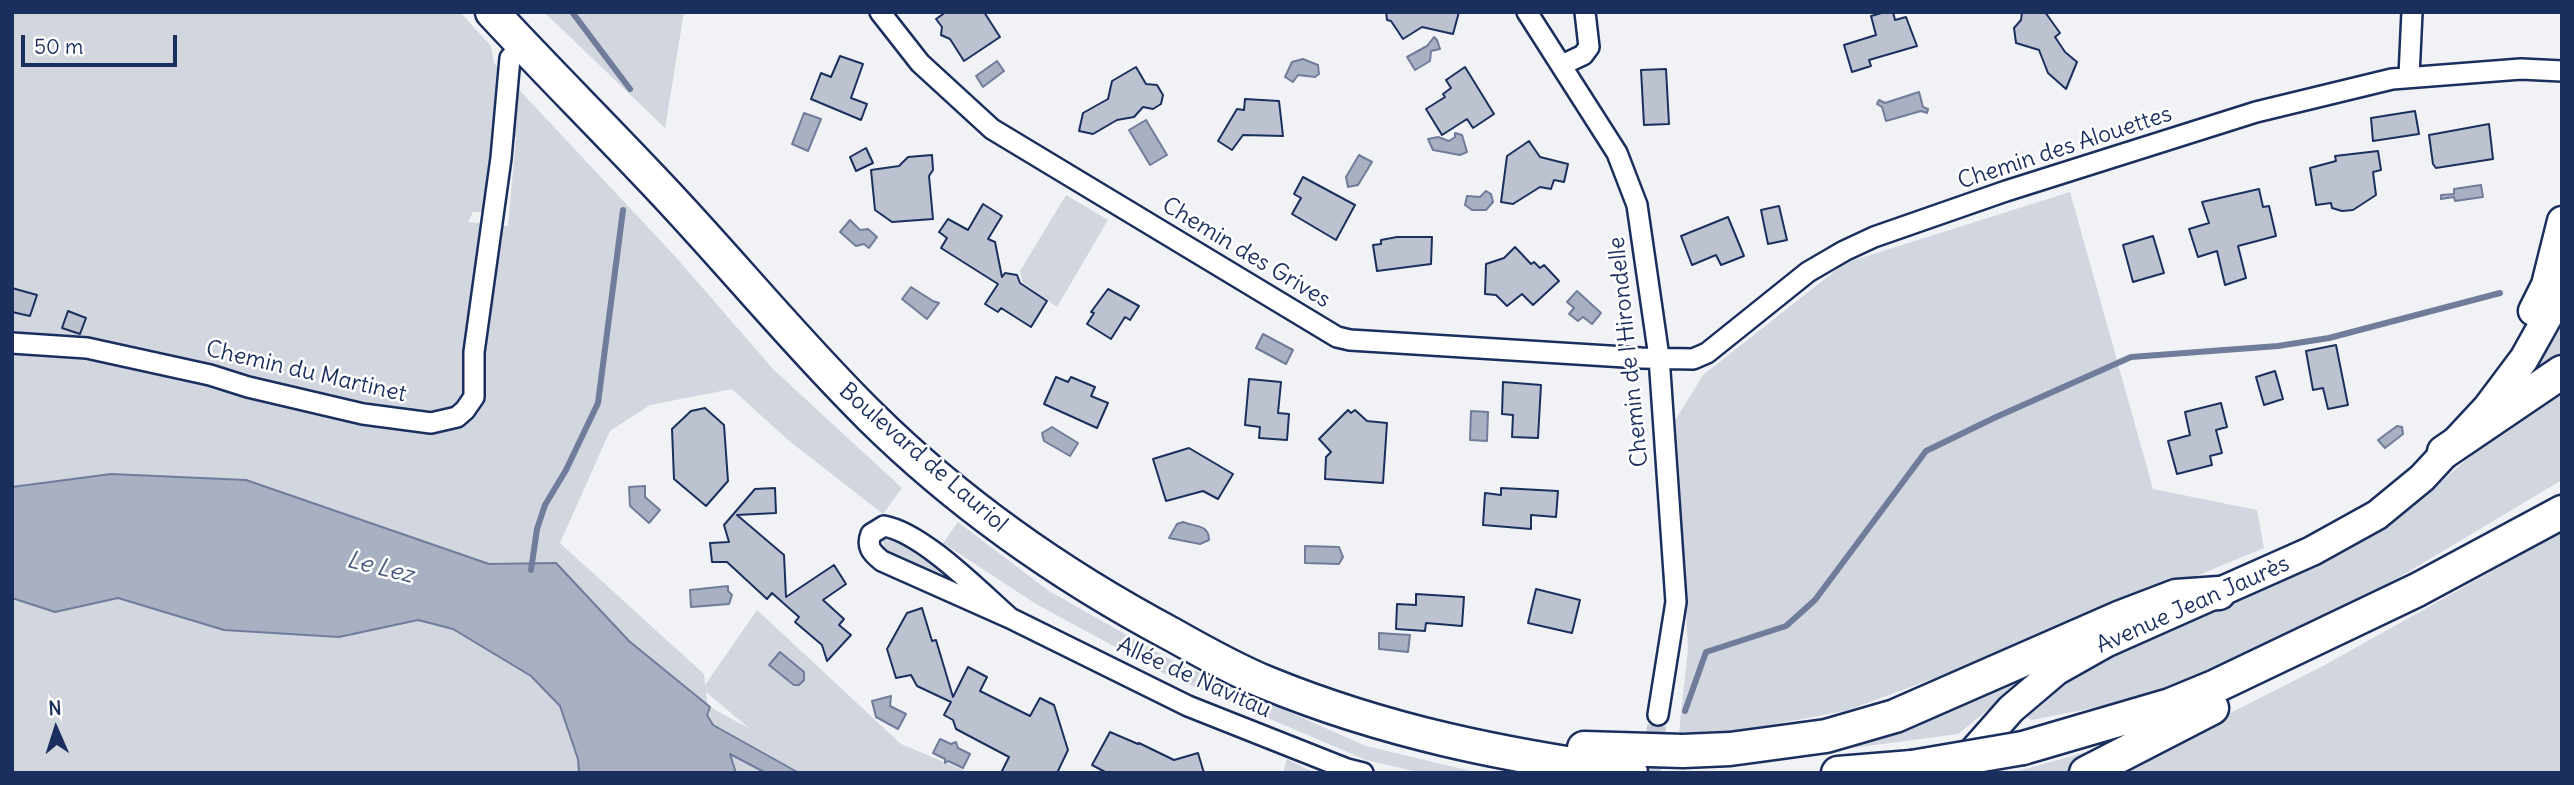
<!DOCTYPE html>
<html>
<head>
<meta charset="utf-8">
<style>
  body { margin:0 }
  #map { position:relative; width:2574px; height:785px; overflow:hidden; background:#f1f2f5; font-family:Delius,sans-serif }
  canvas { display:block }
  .frame { position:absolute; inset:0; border:14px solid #1b2f5e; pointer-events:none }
  .north { position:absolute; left:21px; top:694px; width:70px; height:70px; -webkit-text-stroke:5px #fff; paint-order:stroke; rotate:357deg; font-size:19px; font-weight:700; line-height:28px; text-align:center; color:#1b2f5e }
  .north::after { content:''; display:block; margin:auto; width:24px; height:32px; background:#1b2f5e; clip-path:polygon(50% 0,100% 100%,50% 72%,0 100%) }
  .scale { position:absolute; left:21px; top:35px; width:156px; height:32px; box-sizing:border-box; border:4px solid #1b2f5e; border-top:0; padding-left:9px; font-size:21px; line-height:24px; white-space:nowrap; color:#1b2f5e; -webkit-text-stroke:5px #fff; paint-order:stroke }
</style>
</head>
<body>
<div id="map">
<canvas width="2574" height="785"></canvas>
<div class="frame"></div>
<div class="north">N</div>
<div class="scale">50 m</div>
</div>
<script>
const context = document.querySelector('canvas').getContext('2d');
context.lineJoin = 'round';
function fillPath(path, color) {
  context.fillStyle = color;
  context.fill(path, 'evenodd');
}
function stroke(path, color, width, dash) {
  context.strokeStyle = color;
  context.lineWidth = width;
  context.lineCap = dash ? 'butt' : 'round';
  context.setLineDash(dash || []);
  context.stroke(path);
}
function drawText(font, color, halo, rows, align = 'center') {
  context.font = font + ' Delius,sans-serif';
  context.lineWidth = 5;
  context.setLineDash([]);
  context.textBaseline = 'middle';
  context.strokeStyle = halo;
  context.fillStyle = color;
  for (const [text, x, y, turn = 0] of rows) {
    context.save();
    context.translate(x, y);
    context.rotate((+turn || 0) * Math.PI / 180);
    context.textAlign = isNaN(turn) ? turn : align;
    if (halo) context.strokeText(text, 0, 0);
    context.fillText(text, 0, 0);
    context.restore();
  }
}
const green = new Path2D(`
  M12,12H460L491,46L494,63L673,254L774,370L902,488L883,514L788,440L732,389L650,405L610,431L560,543L704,674L705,685L757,610L901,744L970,773H736L733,761L580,614L12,501ZM493,132L516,137L508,226L468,222L473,212H484ZM706,692L750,729L710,707L708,712Z
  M544,12H684L665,128Z
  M2070,192L2153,489L2257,510L2264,548L2061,632L1845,711L1743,730L1679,733L1688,649L1676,419L1703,375L1845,263Z
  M1066,195L1108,220L1057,307L1022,282L1020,271Z
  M2558,314L2562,322V361L2511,393Z
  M2562,387V480L2356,603L2211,671L2164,691L2109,705L2031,720L2027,717C2064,673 2101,662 2151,638C2220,606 2293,580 2360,543C2404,518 2438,483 2477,451C2504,428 2532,407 2562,387Z
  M958,522L1049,591L1171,660L1366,746L1479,773H1421L1366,760L1167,675L1036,604L943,543Z
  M2562,532V773H2112L2325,665Z
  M893,536L953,574L957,585L884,552L883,540Z
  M12,598L55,612L117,598L224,630L339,637L418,620L453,629L531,676L560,706L578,759L579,773H12Z
  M2053,657L1958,734L1860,747L1813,750Z
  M2097,749L2065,773H2011Z
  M1287,759L1315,773H1283Z`);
const water = new Path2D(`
  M1434,37L1437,40L1440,49L1431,51L1430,61L1415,70L1407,57L1427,46Z
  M1303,59L1318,65L1319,74L1315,77L1298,75L1293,82L1285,77L1292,62Z
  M997,61L1004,71L983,87L976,76Z
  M1919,92L1923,107L1928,109L1927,113L1921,111L1886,121L1882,107L1877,104L1879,100L1885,103Z
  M804,113L821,119L808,151L792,144Z
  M1146,120L1167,155L1150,165L1129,130Z
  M1455,133L1462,135L1467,152L1460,155L1433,150L1428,139L1438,137L1449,141L1455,137Z
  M1359,155L1372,162L1358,185L1348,187L1346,177Z
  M2481,185L2483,197L2455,201L2454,197L2441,199V195L2454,194V189Z
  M1486,191L1491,194L1493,202L1486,210H1472L1465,205L1467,196L1480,197Z
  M850,220L860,230L868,229L877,237L869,248L864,244L856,246L840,232Z
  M911,287L933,301L939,303L927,319L902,299Z
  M1577,291L1601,313L1592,324L1583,317L1578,321L1569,314L1574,308L1567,302Z
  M1263,334L1293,350L1286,364L1256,348Z
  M1471,411L1488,412L1487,441L1470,440Z
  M2397,426L2402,427L2403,434L2385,448L2378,440Z
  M1052,427L1078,443L1070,456L1044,441L1042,433Z
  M111,474L246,480L489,564L556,563L629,641L710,707L707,715L713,725L799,773H766L730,754L736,773H579L578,759L560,706L531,676L453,629L418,620L339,637L224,630L118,598L55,612L12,598V487Z
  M645,486V497L660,510L649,523L630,506L629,487Z
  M1183,522C1195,527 1209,524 1209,540L1200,544L1169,538L1177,524Z
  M1305,546L1339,547L1343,557L1339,564L1305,563Z
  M728,586V591L732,595L729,604L691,607L690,590Z
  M1379,633L1410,635L1408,652L1379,649Z
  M780,652L804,672V680L799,685H794L769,665Z
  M891,696L890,706L906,714L898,729L876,717L872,701Z
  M940,739L951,744L956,742L958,748L970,754L963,768L948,761L945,763V759L933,753Z`);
const stream = new Path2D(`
  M572,12L630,89
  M531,570L537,529L545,505L566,470L598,403L623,210
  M1685,711L1706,652L1786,626L1815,600L1926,451L1994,418L2131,357L2278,346L2329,338L2500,293`);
const building = new Path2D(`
  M946,12H984L1000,37L964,61L950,39L941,35L942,27L936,19Z
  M1386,12H1459L1453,34L1422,27L1403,39L1391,21L1387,20Z
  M1885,12H1893L1895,20L1906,17L1917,46L1869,60L1871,66L1852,72L1844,45L1876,35L1871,16Z
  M2022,12H2045L2060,33L2055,37L2065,52L2077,62L2066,89L2048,73L2039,50L2016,43L2014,28L2021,20Z
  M840,56L863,64L851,98L867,104L861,120L811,99L821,73L831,77Z
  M1136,67L1146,84L1157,85L1163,95L1161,104L1153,109L1143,107L1134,117L1117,120L1093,134L1079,131L1083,113L1108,99L1112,81Z
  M1465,67L1494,114L1473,128L1467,119L1442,135L1426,109L1445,97L1443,94L1451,88L1446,80Z
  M1666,69L1669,124L1644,125L1641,70Z
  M1245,99L1279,101L1283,136L1243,135L1232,150L1218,141L1237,109L1244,110Z
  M2415,111L2419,134L2373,141L2371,118Z
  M2489,124L2493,159L2436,168L2433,164L2429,135Z
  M1529,141L1540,157L1568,164L1564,182L1554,180L1551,189L1540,187L1513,204L1501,202L1507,156Z
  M866,148L873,163L856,171L850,157Z
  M2378,151L2381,170L2373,172L2376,195L2353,210L2342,211L2332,208L2331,203L2316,205L2310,168L2336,161L2335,156Z
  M932,155L933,170L929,176L933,219L892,222L875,210L871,170L899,166L908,157Z
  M1303,177L1355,205L1336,240L1292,214L1301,198L1294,194Z
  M2259,189L2263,207L2269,206L2276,236L2238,246L2246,278L2225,285L2217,251L2198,257L2189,229L2209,223L2202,202Z
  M983,204L1002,216L988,239L995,242L1002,277L1005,273L1017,275L1020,283L1047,301L1031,327L1001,308L998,312L985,304L998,284L941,248L947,238L939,232L948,219L968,230Z
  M1779,206L1787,240L1768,244L1761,210Z
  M1728,217L1744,256L1721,265L1716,255L1692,265L1681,236Z
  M2153,236L2164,273L2133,282L2123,245Z
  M1397,237H1432L1431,264L1377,271L1373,245L1381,244V240Z
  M1515,247L1531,264L1534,262L1540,268L1544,265L1559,281L1533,305L1522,294L1507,306L1496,295L1485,294L1486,264L1504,258Z
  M12,288L37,295L30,316L12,312Z
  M1108,289L1139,306L1130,320L1125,317L1111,339L1087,324L1094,313L1091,312Z
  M68,311L86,318L80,334L62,328Z
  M2336,345L2348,405L2328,409L2323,388L2313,390L2306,351Z
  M2275,371L2283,399L2264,405L2256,377Z
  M1056,377L1068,382L1071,377L1095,387L1091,396L1108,403L1097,428L1044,404Z
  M1249,379L1281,382L1278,413L1289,414L1287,440L1259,438L1260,427L1245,425Z
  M1503,382L1541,385L1538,438L1512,437L1513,415L1502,414Z
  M2221,403L2227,427L2216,430L2222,453L2210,456L2212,465L2177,474L2168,441L2190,435L2185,412Z
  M705,408L724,425L728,481L706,506L674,479L672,429L691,411Z
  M1348,410L1351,413L1355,410L1367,421L1387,423L1383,483L1325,479L1326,457L1331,452L1319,439Z
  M1189,448L1233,474L1218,499L1203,491L1166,501L1153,459Z
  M775,488L776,513L737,515L784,555L786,597L834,565L846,584L823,600L844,619L839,625L851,635L827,661L822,645L795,622L799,617L772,593L767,599L727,562H712L710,543L729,542L724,525L755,489Z
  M1501,488L1558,491L1556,517L1531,515V529L1483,525L1485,493L1501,495Z
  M1536,589L1580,600L1572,633L1528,623Z
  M1416,594L1464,597L1462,626L1426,623L1425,631L1396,629L1397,604L1416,605Z
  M922,608L932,641L936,640L953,697L968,667L987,677L980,691L1030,716L1040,698L1054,705L1068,750L1057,773H1001L1009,757L956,729L953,720L944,715L951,702L917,686L911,675L896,678L887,649L907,613Z
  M1110,732L1138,744L1139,743L1174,760L1198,753L1204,773H1107L1092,765Z`);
const streetTunnel = new Path2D(`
  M1651,773L1658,715`);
const street = new Path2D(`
  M880,12L920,63L992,129L1337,337L1350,340L1641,358L1693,359L1707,353L1808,272L1844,251L1874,237L2006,191L2256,112L2392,79L2521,69L2562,71
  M1527,12L1617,153L1637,205L1659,357L1676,602L1658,715
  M1562,65L1583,55L1589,47L1585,12
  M2409,76L2412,12
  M12,343L87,348L210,375L248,387L363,414L431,423L457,417L465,410L474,397V352L501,158L510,58L523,45
  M884,526C923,533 979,591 1010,618L882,561C872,553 866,547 871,534Z
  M1010,618L1188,706L1347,769L1363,773`);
const secondary = new Path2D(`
  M2533,311L2546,285L2562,221
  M1959,768L2011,709L2057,670L2105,643L2312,551L2377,515L2422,478L2488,407L2524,359L2562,291`);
const primary = new Path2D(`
  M492,12C544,68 597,121 649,176C724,254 792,339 870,416C959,504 1062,576 1173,635C1203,652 1235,670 1267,683C1387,732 1503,755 1631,773
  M2444,452L2562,372
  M1584,748L1683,751L1730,749L1826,736L1895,716L2121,617L2176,596L2219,593
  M2023,748L2170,705L2216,686L2417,590L2562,512
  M1838,773L1912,767
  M2086,773L2212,708`);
const primaryBridge = new Path2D(`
  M1912,767L2023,748`);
const streetNames = [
  ["Chemin des Alouettes",2065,148,-18],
  ["Chemin des Grives",1246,253,31],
  ["Chemin de l'Hirondelle",1629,352,-96],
  ["Chemin du Martinet",306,372,13],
  ["Boulevard de Lauriol",923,458,41],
  ["Avenue Jean Jaurès",2193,605,-24],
  ["Allée de Navitau",1194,678,24]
];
const waterNames = [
  ["Le Lez",380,568,14]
];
fillPath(green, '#d2d6df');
fillPath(water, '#a8b0c2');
stroke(water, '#707c9a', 2);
stroke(stream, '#707c9a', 6);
fillPath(building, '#bcc2d0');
stroke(building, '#1b2f5e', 2);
stroke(streetTunnel, '#c6cbd7', 19, [19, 10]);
stroke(street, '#1b2f5e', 24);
stroke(secondary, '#1b2f5e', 33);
stroke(primary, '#1b2f5e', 37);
stroke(street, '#fff', 19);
stroke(secondary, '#fff', 28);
stroke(primary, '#fff', 32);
stroke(primaryBridge, '#1b2f5e', 37, []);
stroke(primaryBridge, '#fff', 32);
drawText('23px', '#1b2f5e', '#fff', streetNames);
drawText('italic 24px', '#4c5c81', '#fff', waterNames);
</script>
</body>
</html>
